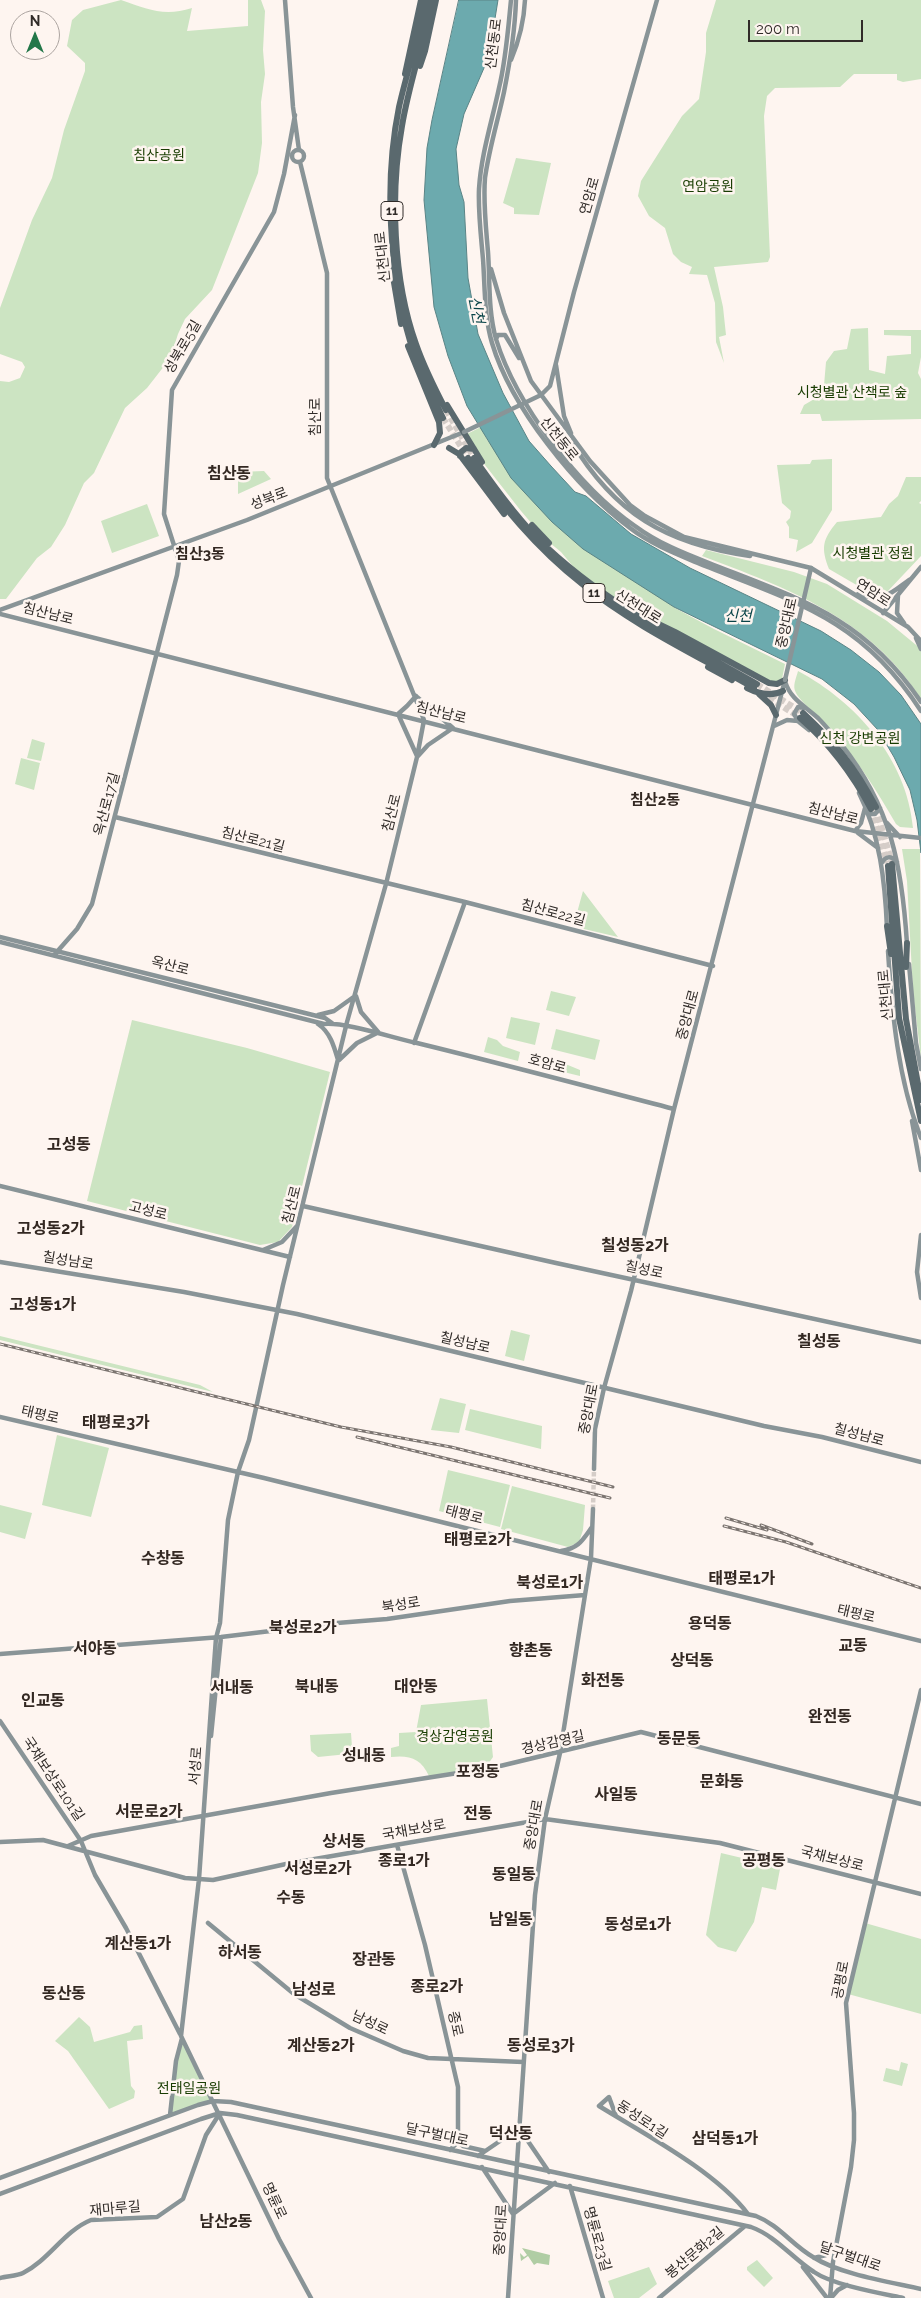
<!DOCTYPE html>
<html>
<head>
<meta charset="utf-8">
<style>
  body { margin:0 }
  #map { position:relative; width:921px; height:2298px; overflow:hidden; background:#fef5f0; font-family:Raleway,sans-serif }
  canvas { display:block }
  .north { position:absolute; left:10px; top:10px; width:50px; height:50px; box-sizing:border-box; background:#fef5f0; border:1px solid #aca4a0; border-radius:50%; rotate:0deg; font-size:14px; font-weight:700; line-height:20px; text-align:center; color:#302b28 }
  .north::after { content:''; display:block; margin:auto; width:18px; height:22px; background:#237749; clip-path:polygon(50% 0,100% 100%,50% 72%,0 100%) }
  .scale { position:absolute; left:748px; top:20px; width:115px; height:22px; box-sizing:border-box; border:2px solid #302b28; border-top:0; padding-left:6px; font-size:15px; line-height:18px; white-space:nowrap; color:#302b28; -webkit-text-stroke:4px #fef5f0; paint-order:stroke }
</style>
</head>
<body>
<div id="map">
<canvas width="921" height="2298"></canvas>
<div class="north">N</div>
<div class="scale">200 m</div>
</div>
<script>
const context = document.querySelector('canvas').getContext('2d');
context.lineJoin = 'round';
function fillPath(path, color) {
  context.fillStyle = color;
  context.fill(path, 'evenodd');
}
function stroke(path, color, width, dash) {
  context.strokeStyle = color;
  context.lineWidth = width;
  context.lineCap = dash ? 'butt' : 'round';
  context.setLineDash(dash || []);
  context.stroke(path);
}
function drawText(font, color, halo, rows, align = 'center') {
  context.font = font + ' Raleway,"Noto Sans KR",sans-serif';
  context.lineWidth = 5;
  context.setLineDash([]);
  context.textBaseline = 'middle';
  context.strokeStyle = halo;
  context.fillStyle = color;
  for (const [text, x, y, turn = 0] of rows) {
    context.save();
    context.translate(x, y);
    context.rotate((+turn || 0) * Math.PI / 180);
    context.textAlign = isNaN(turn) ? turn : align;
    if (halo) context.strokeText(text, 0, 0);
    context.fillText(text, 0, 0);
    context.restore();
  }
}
const green = new Path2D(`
  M121,0C147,9 164,17 192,8L187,31L248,26V0H261L265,11L263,50L265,74L261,102L262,143L258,173L212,290L185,319L178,334L172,353L165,365L147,388L125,408L94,473L84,483L65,525L51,547L37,558L6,599H0V381L9,382L20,378L25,367L22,362L0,354V308L32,220L52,178L64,130L85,71V63L67,46L72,20L83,10Z
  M716,0H921V79L903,82L897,80V74H854L840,87L775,88L767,96L764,116L770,257L768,262L714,267L723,307L726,335L719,337L724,363L716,342L715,303L707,275L689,274L692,267L681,262L673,254L665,228L649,216L638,196L641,181L682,116L699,99L706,52V33Z
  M516,158L551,163L539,215L514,214V208L503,203Z
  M868,328L869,370L885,374L887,356L911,354V336L884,335V330H921V357L918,373L921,379V419L822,421L820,414H800L804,405L816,398L819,401L823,397L826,362L834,351L847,349L851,329Z
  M481,427L488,441L675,608L714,629L785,664L782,679L775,684L627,609L576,570L561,552L544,538L521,511L485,465L465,435Z
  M832,459V510L812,543L796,552L798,540L789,538V527L786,522L790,518L791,511L782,503L777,465L810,464L812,460Z
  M264,471L271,479L238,494V472Z
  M906,477H921V501L919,503L921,504V556L887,592L872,594L829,569C821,548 822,540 837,522L881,517L889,504L898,496Z
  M147,504L159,536L112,553L101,521Z
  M706,550L794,572L827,584L887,621L921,649V699C870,618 787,588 702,556Z
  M798,671C856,702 907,759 913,828L900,827L896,824C877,791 858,761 833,732C824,721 801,703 796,693C792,686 796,679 798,671Z
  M32,739L45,743L41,761L27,758Z
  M21,758L40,763L34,790L15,784Z
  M902,849H920L921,1059L913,991L907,881Z
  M583,891L618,937L584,929L575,920Z
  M551,991L576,997L569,1016L546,1010Z
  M511,1017L540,1023L535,1045L506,1038Z
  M132,1020L247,1048L330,1072L292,1227L278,1242L260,1245L87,1201Z
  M556,1029L600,1040L595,1060L551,1049Z
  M488,1037L497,1040L503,1046L520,1052L518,1061L484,1052Z
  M545,1059L563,1063L580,1070V1076L543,1067V1060Z
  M511,1330L530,1335L524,1361L505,1356Z
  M0,1336L200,1385L213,1392L0,1340Z
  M440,1398L466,1404L459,1433L431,1430Z
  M470,1409L542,1426L541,1449L465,1430Z
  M57,1435L109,1448L91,1517L42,1505Z
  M448,1470L510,1485L500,1527L439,1511Z
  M512,1486L585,1505L583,1530L579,1542L568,1547L501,1529Z
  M0,1505L32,1513L25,1539L0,1532Z
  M487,1699L493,1757L486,1767L429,1776C421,1758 409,1755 391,1757V1748L399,1746V1733L416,1732L421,1705Z
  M351,1733L352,1747L348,1754L318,1757L311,1751L310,1735Z
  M721,1853L780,1867V1869L776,1890L762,1887L754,1922L736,1952L718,1947L706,1935Z
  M865,1923L921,1939V2014L848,1994Z
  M79,2017L90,2027L94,2042L130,2032L134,2026L142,2025L143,2039L127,2041L131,2086L135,2091L134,2098L109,2109L68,2051L55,2041Z
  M182,2038L213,2101L170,2115L176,2061Z
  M901,2062L908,2064L902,2086L883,2081L886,2068L899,2071Z
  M757,2260L773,2278L764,2287L747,2270V2267Z
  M649,2267L657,2284L639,2298H614L608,2281Z`);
const forest = new Path2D(`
  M522,2248L550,2255L549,2265L537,2263L534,2265L528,2256L521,2261L520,2253L524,2257L527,2255Z`);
const water = new Path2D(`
  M459,0H498L492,37L484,68L464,114L456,149L459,185L464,202L468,278L478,334L503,393L529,441L551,466L575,492L586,496L631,534L690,568L821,631L851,650L879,672L901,695L921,724V853L917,820L910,790L894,757L878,730L854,704L822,679L674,607L583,549L552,522L511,478L467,406L448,356L434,307L424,200L427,148L432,120Z`);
const secondaryTunnel = new Path2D(`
  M593,1509L594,1469`);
const highwayTunnel = new Path2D(`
  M446,410L474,458
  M443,418L468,458
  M757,684L803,713
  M761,693L799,717
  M876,808L892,863
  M871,809L887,863`);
const secondary = new Path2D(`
  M285,0L293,107L299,150
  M511,0C508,30 506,59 499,88C492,121 481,155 479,189C478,212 481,236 483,259C485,287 484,316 492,343C511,407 576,488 630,528C652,545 679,555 705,566C799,603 863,621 921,711
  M516,0C515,31 510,62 504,92C498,120 489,149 485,178C483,202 486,227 488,252C490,280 488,311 496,339C516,404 579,488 635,526C658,543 683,553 709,563C800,599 864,617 921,702
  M511,60C519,41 524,21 525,0
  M292 156a6 6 0 1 1 12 0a6 6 0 1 1-12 0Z
  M300,162L327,273V478L424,720L417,757L386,884L347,1022L283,1285L249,1440L238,1472L228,1520L220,1623L216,1638L213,1679L199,1879L181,2036L279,2239L311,2298
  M491,269L504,313L531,381L590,461L630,505L645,516L684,537L811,568L908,627L921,641
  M496,339L498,335H505L519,358
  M556,365L564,416L571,433
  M541,395L550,386L574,292L657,0
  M571,441C615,514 666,544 750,556
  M858,594C883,603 890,594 909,580
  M898,595L897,613L904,623
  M0,610L247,520L464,432
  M883,613L921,567
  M0,614L855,831L921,838
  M916,638L921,649
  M785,681C790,699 805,706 818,718C826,726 833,735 841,744C891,807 902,865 907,944
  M416,696L407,706L398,714L417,756
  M417,697L453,728L428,745L418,756
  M805,708L798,707L794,714L799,722L809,730
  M774,726L787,720L798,721
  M859,793C880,835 885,882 887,928
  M868,810L870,814H875L880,808
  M115,817L465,902L713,966
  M887,823L900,837
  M855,831L861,823L865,808
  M858,833L878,848
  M881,864C886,855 891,856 897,862
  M0,937L325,1018L332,1023
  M0,942L324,1024C346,1022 393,1038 417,1043C503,1064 589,1087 674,1109
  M888,951C892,1013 898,1080 921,1138
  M55,954L77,929L92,904L177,575L179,561L164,514L172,390L274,212L284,174L295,115
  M909,964L916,1043L921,1069
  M356,996L361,1012L379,1033
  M318,1015L334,1011L355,996
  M318,1024C330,1032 334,1046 338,1060
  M414,1043L465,902
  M339,1060L357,1043L377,1033
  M912,1121L921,1170
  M0,1186L290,1257
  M303,1206L556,1263L921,1342
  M921,1235L917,1272L921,1298
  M263,1250L282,1242L297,1226
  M0,1262L184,1292L297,1314L764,1426L822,1437L921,1462
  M0,1417L264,1478L921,1641
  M594,1469L595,1429L604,1388L631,1291L674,1109L785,680
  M561,1551C579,1548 582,1541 592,1527
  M0,1654L221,1637L337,1623L387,1619L510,1601L585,1595
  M0,1721L81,1841L95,1875L126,1928L180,2034
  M211,1736L221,1637
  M0,1842L43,1840L185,1878L213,1880L286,1864L545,1819L720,1843L921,1894
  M397,1845L425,1945L458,2087V2142L450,2150
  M68,1846L91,1836L331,1793L496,1767L641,1732L921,1804
  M208,1923L294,1994L350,2028L403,2051L428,2058L523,2062
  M170,2115L176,2061L182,2038
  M616,2116L609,2097L599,2106C646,2135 715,2171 748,2214
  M519,2128L549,2172
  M458,2142L463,2146L485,2151
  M478,2156L519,2128
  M482,2167L513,2214
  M0,2178L198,2105L213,2101L231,2102L756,2216C779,2225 792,2245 813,2257C839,2274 890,2282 921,2289
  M570,2186L603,2298
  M0,2194L201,2119L220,2113L237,2115L751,2227C776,2236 792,2258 814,2272C833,2285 879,2293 903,2298
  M513,2214L555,2183
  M814,2258L826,2255L834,2246
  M803,2267L827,2298
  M0,2278C7,2276 17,2276 23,2273C49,2260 64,2231 91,2220L157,2217L183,2199L206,2135L220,2113
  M508,2298L535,1895L545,1819L560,1753L585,1595L591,1558L593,1509
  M659,2298L745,2226
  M830,2298L833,2262L851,2167L854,2140V2113L846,2003L921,1690
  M831,2298L838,2290L847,2285`);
const highway = new Path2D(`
  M427,0C419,36 407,71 399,107C384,181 389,269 410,341C418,367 431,393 443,418
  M432,0C424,42 409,83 402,126C390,193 393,280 416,344C424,367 435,389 446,410
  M420,66L425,51L436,0
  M405,74L421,0
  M391,265L401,324
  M408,346L439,422L440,433L434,445
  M447,405L482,462
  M449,448L459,454L504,514
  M460,456L461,452L466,448L474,449
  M468,458C501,505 536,548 582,584C634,626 696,655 754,688
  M474,458C494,486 514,514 538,539C601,601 680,641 757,684
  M532,525L549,543
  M646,618L675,632L769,683L777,684L785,680
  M708,667L732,680
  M747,688C759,694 771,697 783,691
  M759,694L771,705L776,715
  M803,713C837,745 854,765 876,807
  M800,718C830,744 852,773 871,809
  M892,864L906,1019L921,1100
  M888,866L899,1018L921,1121
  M887,926L891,954
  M906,967L907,943`);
const rail = new Path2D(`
  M0,1344L341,1427L451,1447L613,1487
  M357,1437L610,1498
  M726,1518L767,1530
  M761,1525L812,1544
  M724,1526L786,1542L921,1588`);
const secondaryBridge = new Path2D(`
  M464,432L541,395
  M785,680L811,568`);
const shields = [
  [392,211,22],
  [594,593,22]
];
const shieldNames = [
  ["11",392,211],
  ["11",594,593]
];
const streetNames = [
  ["신천동로",494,44,-83],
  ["연암로",590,196,-74],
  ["신천대로",383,257,-96],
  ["성북로5길",183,347,-60],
  ["침산로",316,417,-90],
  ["신천동로",559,439,51],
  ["성북로",269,499,-21],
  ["연암로",873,593,33],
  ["신천대로",638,607,32],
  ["침산남로",48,614,14],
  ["중앙대로",787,623,-77],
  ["침산남로",441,713,14],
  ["옥산로17길",107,804,-75],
  ["침산로",392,813,-76],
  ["침산남로",833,814,14],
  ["침산로21길",253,840,14],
  ["침산로22길",553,913,15],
  ["옥산로",170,966,14],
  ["신천대로",886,995,-95],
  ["중앙대로",688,1015,-75],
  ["호암로",547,1064,15],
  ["침산로",292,1205,-76],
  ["고성로",148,1211,14],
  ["칠성남로",68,1261,9],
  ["칠성로",644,1270,12],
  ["칠성남로",465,1343,13],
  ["중앙대로",589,1409,-79],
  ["태평로",40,1415,13],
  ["칠성남로",859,1435,15],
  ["태평로",464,1515,14],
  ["북성로",401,1605,-9],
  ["태평로",856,1614,13],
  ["경상감영길",553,1743,-13],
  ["서성로",196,1766,-86],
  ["국채보상로101길",53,1779,56],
  ["중앙대로",534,1825,-80],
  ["국채보상로",414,1830,-10],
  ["국채보상로",832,1859,14],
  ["공평로",841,1980,-79],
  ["남성로",370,2023,25],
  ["종로",455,2024,78],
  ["동성로1길",642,2120,33],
  ["달구벌대로",437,2135,12],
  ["명륜로",274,2201,65],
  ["재마루길",115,2209,-5],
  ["중앙대로",501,2230,-87],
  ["명륜로23길",597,2239,74],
  ["봉산문화2길",695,2253,-40],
  ["달구벌대로",850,2257,19]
];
const parkNames = [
  ["침산공원",159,156],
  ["연암공원",708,187],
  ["시청별관 산책로 숲",852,393],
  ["시청별관 정원",873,554],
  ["신천 강변공원",860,739],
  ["경상감영공원",455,1737],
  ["전태일공원",189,2089]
];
const waterNames = [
  ["신천",476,310,79],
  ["신천",738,616]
];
const neighbourhoodNames = [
  ["침산3동",200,554],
  ["침산2동",655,800]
];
const quarterNames = [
  ["침산동",229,474],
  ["고성동",69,1145],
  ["고성동2가",51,1229],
  ["칠성동2가",635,1246],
  ["고성동1가",43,1305],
  ["칠성동",819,1342],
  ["태평로3가",116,1423],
  ["태평로2가",478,1540],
  ["수창동",163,1559],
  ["태평로1가",742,1579],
  ["북성로1가",550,1583],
  ["용덕동",710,1624],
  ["북성로2가",303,1628],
  ["교동",853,1646],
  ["서야동",95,1649],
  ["향촌동",531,1651],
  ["상덕동",692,1661],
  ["화전동",603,1681],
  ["북내동",317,1687],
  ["대안동",416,1687],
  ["서내동",232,1688],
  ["인교동",43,1701],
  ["완전동",830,1717],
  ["동문동",679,1739],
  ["성내동",364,1756],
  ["포정동",478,1772],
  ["문화동",722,1782],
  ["사일동",616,1795],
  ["서문로2가",149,1812],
  ["전동",478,1814],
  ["상서동",344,1842],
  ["종로1가",404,1861],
  ["공평동",764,1861],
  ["서성로2가",318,1869],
  ["동일동",514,1875],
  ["수동",291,1898],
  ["남일동",511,1920],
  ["동성로1가",638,1925],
  ["계산동1가",138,1944],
  ["하서동",240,1953],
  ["장관동",374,1960],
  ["종로2가",437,1987],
  ["남성로",314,1990],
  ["동산동",64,1994],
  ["계산동2가",321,2046],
  ["동성로3가",541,2046],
  ["덕산동",511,2134],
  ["삼덕동1가",725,2139],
  ["남산2동",226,2222]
];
fillPath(green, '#cce4c2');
fillPath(forest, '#b0cda4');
fillPath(water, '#6caaae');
stroke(water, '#5a8486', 1);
stroke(secondaryTunnel, '#d5cdc8', 4.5, [4.5, 2]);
stroke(highwayTunnel, '#d5cdc8', 6, [6, 3]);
stroke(secondary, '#899497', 4.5);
stroke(highway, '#5a696e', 6);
stroke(rail, '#7c7571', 3);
stroke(rail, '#fef5f0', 1, [4]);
stroke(secondaryBridge, '#899497', 4.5);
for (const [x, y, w] of shields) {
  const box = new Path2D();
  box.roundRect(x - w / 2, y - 9.5, w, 19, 4);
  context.fillStyle = '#fef5f0';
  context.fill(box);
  stroke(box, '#302b28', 1);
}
drawText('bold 12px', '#302b28', null, shieldNames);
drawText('14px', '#302b28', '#fef5f0', streetNames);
drawText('14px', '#193d02', '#fef5f0', parkNames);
drawText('italic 15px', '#094448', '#fef5f0', waterNames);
drawText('bold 15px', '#332822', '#fef5f0', neighbourhoodNames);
drawText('bold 16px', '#332822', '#fef5f0', quarterNames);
</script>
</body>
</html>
